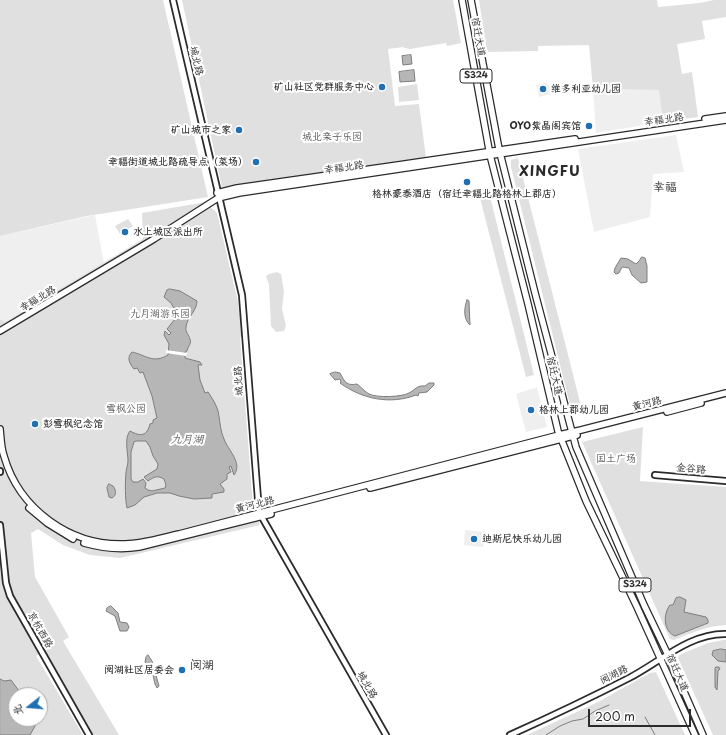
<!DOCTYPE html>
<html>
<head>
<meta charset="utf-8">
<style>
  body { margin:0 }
  #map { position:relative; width:726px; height:735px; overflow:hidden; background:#fff; font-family:"Playpen Sans","LXGW WenKai TC",sans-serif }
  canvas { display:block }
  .north { position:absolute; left:8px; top:687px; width:40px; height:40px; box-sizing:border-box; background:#fff; border:1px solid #aaa; border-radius:50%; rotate:253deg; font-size:11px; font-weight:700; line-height:16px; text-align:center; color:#2b2b2b }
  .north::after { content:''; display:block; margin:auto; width:14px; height:18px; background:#1f6fb2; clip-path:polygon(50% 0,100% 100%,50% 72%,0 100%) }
  .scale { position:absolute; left:588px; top:709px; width:103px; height:18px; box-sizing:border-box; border:2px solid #2b2b2b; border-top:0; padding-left:5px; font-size:12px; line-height:14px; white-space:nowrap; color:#2b2b2b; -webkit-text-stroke:3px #fff; paint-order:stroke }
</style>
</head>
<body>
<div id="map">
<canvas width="726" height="735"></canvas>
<div class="north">北</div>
<div class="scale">200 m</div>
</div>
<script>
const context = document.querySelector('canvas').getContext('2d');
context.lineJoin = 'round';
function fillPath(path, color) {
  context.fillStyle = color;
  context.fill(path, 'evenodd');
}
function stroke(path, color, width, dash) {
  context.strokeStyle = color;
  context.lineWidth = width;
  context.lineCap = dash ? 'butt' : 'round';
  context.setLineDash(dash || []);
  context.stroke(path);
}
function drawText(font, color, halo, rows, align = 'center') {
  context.font = font + ' "Playpen Sans","LXGW WenKai TC",sans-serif';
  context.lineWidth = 4;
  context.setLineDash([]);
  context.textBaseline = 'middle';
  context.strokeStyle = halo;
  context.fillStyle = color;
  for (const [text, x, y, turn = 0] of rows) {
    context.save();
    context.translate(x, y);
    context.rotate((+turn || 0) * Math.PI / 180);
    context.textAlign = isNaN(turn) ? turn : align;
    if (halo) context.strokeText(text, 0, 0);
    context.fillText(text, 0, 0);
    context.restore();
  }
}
const built = new Path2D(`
  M546,83L549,86L550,94L539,97L536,85Z
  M593,89L659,90L663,122L596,133Z
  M676,135L684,172L653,174L650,217L594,232L578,149Z
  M95,215L104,264L5,322L2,321L0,319V236Z
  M537,387L547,427L526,432L516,394Z
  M465,530L485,532L483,547L464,545Z`);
const green = new Path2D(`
  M0,0H163L208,197L87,216L0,236Z
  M182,0H453L461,43L447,46L446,43L410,49L404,48V47L388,49L395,106L419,104L426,158L222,188Z
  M479,0H657L658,7H659L699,3L714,0H726V17L702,21L705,39L677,44L682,74L692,72L698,117L663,122L659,90L593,89L589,45L538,46V51L487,52Z
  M417,84L419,100L399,102L398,87Z
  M518,158L581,406L571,409L511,167V160Z
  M489,192L534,375L526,377L479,194Z
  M206,202L217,213L238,302L239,313L240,314L242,336L240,337L253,507L260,525L120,558L90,555L63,545L38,529L31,533L35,577L69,637L63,641L119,735H93L44,651L36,656L83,735H0V319L5,322L143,239L142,213ZM16,695H40V719H16Z
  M128,219L133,226L120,234L115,226Z
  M277,272L281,274L284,291L282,309L286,326L284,331L276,332L271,326L269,285L266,276L269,274Z
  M643,427L640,481L726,487V625C707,626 691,633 674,640L670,639L582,442Z
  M723,640H726V735H713L678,658L679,655L708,643Z
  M656,672L685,735H527L598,702L650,673Z`);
const water = new Path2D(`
  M411,55L412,64L403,65L402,56Z
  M414,70L415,81L400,82L399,72Z
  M642,257L645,258L647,266V282L641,283L632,275L629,268L622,267L619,273L616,274L614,272L615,268L621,258L628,259L636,264L639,261Z
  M170,289L180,291L197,301C197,311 187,317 186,327C185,332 189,335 190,339C192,343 188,346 187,351L185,352V358L200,362L202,365H198L200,380L205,393L208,392C212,398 216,404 218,411C220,420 220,430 224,439C228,450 243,463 234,475L231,466L229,467L231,472L227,474V479L220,484L224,489V492L212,494V498L194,499L179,496L170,493H157L144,497L135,505L127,508C125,499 125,482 126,473C126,469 128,465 128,461C128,453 124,438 130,431C141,437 147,436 150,424L153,423V420L157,418L152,396L143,372L140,373L137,368L134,369C130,364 126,358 132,352C146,355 153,364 168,355L169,344L164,335L165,331L169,335L171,333L167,329L175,319L177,314L171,303L164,297L167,290ZM137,441H146L150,447L153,456L158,464L157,469L144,477L148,481C154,477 157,475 164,479L166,485L165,488L152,491L148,490L145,488L146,483L143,479L138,482H133L131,479V452L134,442Z
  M467,300L469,301L470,325C463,319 464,308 467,300Z
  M335,372L340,373C345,382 346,386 357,384C361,387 365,392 369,394C377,398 402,397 409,393C415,390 417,385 425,386L429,383H434V385L427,392L419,393L418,396L416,395C390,405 362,399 340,383L341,382L340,379L335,380L330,374Z
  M109,484L113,486C116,490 117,495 112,498L109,497L107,488Z
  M680,597L686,600L684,612L706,617L708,620V623L675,636C663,631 663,614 670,605H673L676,598Z
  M111,606L118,613L120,622L127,623L129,627L127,631H120L115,616L106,611L107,608Z
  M721,649L726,650V662L718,661L712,655L713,651Z
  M148,655L152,661L159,686L157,688L155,684L152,671L145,662L146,657Z
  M716,667H719L720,669L718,671L717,690L715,687V669Z
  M0,679L4,681L11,680L22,695H16V719H39L30,735H0Z`);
const pier = new Path2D(`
  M166,350L187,353L186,356L166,353Z`);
const stream = new Path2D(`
  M645,717L655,735
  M546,735L560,726L572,721L583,719L595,711L609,705`);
const minor = new Path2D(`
  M173,0L242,295L259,512L386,735
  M0,471V472
  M655,475L726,481
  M0,525L6,583L10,596L89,735
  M510,735C550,717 590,698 629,678C660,662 690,633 726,634`);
const major = new Path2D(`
  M462,0L490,155L528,304L558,431L586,501L637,607L695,735
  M471,0L499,149L535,293L572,432L576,447L644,605L668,655L703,735
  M705,119L726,116
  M217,193L237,188L398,165L575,139
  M0,331L154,239L218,198L239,193L726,120
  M667,412L701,403
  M0,429C1,438 1,448 4,456C19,509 70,546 125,544C143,544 161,538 179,534L559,435L581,430L726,393
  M370,488L577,435
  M29,508L47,523L73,539
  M84,543C102,548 121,550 139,547L271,514`);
const markers = [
  [382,87,4,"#1f6fb2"],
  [543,89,4,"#1f6fb2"],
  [589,126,4,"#1f6fb2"],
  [239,130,4,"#1f6fb2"],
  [256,162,4,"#1f6fb2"],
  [467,182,4,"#1f6fb2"],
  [125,232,4,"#1f6fb2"],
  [531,410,4,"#1f6fb2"],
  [35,424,4,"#1f6fb2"],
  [474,539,4,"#1f6fb2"],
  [182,670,4,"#1f6fb2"]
];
const shields = [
  [476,76,32],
  [635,585,32]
];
const shieldNames = [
  ["S324",476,76],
  ["S324",635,585]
];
const streetNames = [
  ["宿迁大道",478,37,80],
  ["城北路",196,61,77],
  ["幸福北路",664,120,-8],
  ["幸福北路",344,168,-8],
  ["幸福北路",38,299,-31],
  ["宿迁大道",554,376,77],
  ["城北路",239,381,-94],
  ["黄河路",647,404,-14],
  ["金谷路",691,469,5],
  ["黄河北路",255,505,-14],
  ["京杭西路",40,630,60],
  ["宿迁大道",677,673,66],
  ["阅湖路",614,675,-27],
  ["城北路",367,685,60]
];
const poiNames = [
  ["矿山社区党群服务中心",374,87],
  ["维多利亚幼儿园",551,89,"left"],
  ["OYO紫晶阁宾馆",581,126],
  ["矿山城市之家",231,130],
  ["幸福街道城北路疏导点（菜场）",248,162],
  ["格林豪泰酒店（宿迁幸福北路格林上郡店）",467,194,"center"],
  ["水上城区派出所",133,232,"left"],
  ["格林上郡幼儿园",539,410,"left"],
  ["彭雪枫纪念馆",43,424,"left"],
  ["迪斯尼快乐幼儿园",482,539,"left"],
  ["阅湖社区居委会",174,670]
];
const parkNames = [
  ["城北亲子乐园",332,137],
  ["九月湖游乐园",160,314],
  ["雪枫公园",126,409],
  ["国土广场",616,459]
];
const waterNames = [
  ["九月湖",187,440]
];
const quarterNames = [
  ["幸福",665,188],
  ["阅湖",202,666]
];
const districtNames = [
  ["XINGFU",550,172]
];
fillPath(built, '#efefef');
fillPath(green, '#e0e0e0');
fillPath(water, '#b6b6b6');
stroke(water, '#7e7e7e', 1);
fillPath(pier, '#fff');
stroke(stream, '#7e7e7e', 1);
stroke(minor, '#2b2b2b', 8);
stroke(major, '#2b2b2b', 8);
stroke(minor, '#fff', 4.5);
stroke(major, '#fff', 5.5);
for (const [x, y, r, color] of markers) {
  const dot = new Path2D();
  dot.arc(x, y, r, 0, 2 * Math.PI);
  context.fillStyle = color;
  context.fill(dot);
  stroke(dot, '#fff', 1.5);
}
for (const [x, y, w] of shields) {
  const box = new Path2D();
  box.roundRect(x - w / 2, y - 7, w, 14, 3);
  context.fillStyle = '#fff';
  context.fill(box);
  stroke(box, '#2b2b2b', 1);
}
drawText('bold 9px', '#2b2b2b', null, shieldNames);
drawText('10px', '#2b2b2b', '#fff', streetNames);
drawText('bold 10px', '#2b2b2b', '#fff', poiNames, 'right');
drawText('10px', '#585858', '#fff', parkNames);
drawText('italic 11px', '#5c5c5c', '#fff', waterNames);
drawText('12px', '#2b2b2b', '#fff', quarterNames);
context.letterSpacing = '1px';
drawText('bold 14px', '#2b2b2b', '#fff', districtNames);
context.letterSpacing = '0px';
</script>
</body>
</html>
